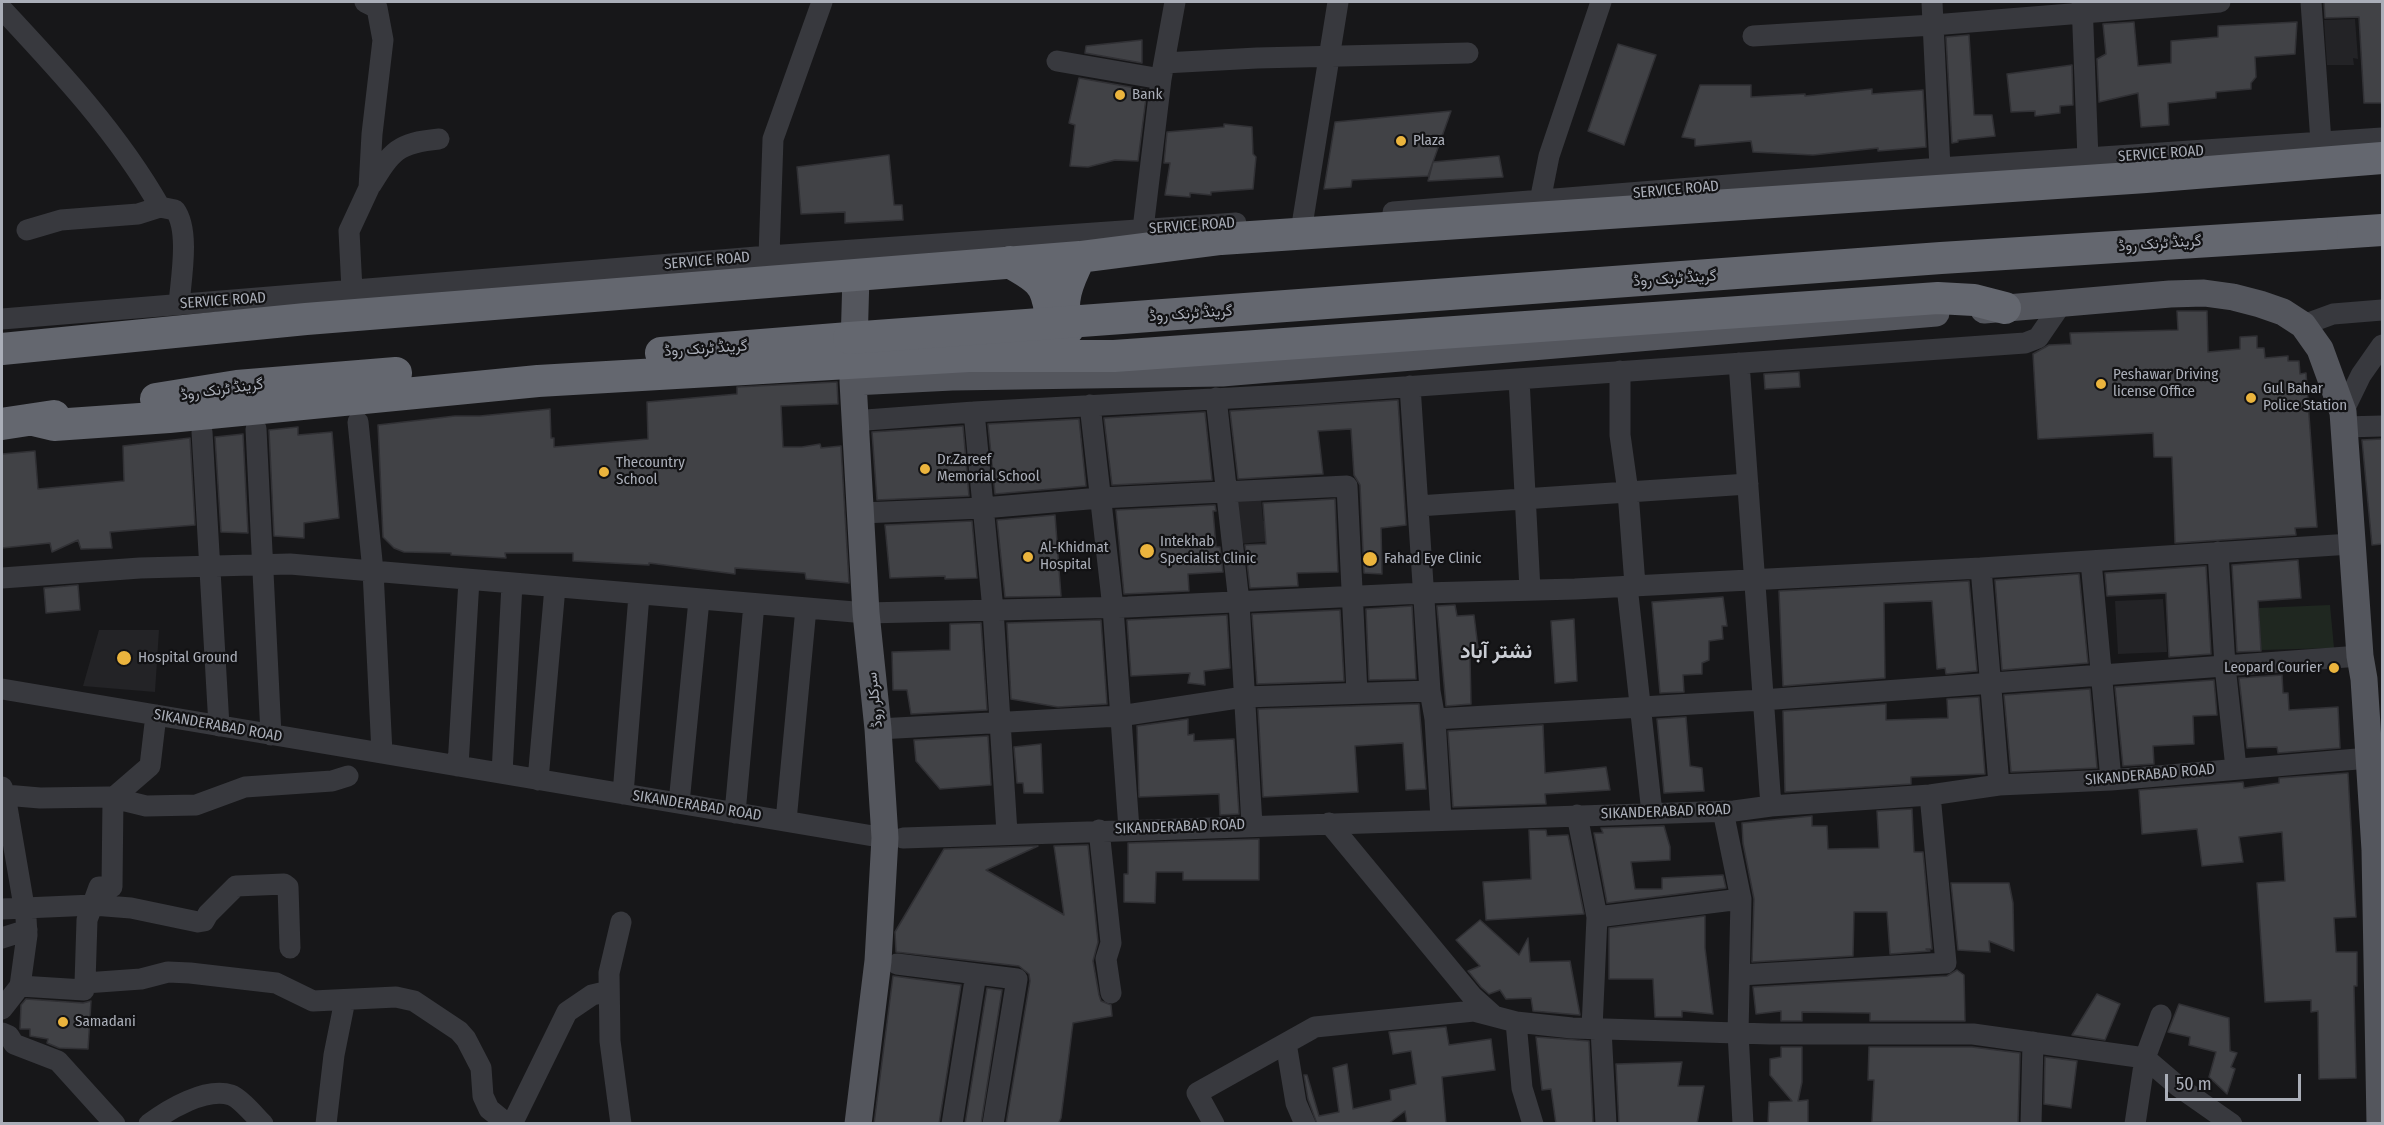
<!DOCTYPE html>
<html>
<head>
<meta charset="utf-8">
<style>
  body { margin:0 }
  #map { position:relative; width:2384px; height:1125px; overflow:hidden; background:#171719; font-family:"Fira Sans Condensed",sans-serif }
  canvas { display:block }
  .frame { position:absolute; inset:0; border:3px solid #aaaeb8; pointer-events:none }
  .scale { position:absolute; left:2165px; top:1074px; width:136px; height:27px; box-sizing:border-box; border:3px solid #aaaeb8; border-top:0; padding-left:8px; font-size:18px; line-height:21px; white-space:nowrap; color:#aaaeb8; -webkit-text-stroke:4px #121214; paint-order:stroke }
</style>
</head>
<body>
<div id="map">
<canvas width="2384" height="1125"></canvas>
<div class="frame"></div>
<div class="scale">50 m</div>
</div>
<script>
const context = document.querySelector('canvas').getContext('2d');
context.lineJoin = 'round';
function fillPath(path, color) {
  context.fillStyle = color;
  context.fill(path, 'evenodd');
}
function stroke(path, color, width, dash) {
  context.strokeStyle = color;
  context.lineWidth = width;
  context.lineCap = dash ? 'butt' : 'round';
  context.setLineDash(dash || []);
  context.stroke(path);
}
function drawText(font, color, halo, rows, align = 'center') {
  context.font = font + ' "Fira Sans Condensed",Vazirmatn,sans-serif';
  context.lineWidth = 4.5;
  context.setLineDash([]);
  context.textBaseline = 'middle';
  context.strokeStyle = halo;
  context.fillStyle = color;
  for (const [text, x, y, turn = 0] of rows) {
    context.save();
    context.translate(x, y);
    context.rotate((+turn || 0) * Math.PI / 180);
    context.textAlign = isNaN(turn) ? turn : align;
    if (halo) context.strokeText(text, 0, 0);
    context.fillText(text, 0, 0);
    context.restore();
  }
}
const built = new Path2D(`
  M2355,19L2358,59L2353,58L2354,65H2327L2324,20Z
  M1261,498L1263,521L1282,519L1284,540L1238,544L1234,499Z
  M2163,599L2167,652L2118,654L2115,601Z
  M99,630H159L155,692L83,686Z`);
const green = new Path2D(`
  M2330,605L2334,648L2261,650L2259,608Z`);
const building = new Path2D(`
  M2324,2H2382V103H2364L2359,17L2325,18Z
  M2134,22L2138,66L2171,63V41L2218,37V26L2297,22L2295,54L2255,57L2256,77L2251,83V89L2216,92V98L2168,103L2169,125L2141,127L2138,93L2099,102L2097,59L2106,54L2103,24Z
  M1969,35L1974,115H1992L1995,136L1958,140V142L1952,143L1946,37Z
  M1142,40V63L1085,53L1086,46Z
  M1618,44L1656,55L1624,145L1588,131Z
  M2072,65L2073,105L2060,106V113L2035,116V111L2011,112L2007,74Z
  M1079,78L1147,90L1138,161L1115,160L1088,167L1070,166L1075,125L1069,123Z
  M1700,85H1751V97L1805,94V96L1872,89V94L1923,90L1926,147L1878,151V148L1813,155L1753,152L1751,141L1695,146V139L1682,137Z
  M1451,111L1428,176L1352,180L1351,187L1324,189L1335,122Z
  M1224,124L1252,127L1253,154L1256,157L1253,189L1211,192V195L1190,193V197L1165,195L1170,163H1164L1167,132L1224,127Z
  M889,155L894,205H902L903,220L845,223V212L801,214L797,167Z
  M1499,156L1503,177L1428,181L1433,162Z
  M2177,311H2207L2208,352L2240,349V337L2257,336V348H2264L2265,358L2288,356V361H2299L2300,374L2306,373L2317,527L2295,528L2296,535L2175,543L2172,457H2154L2153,433L2038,439L2033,354L2049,345L2071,344L2070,333L2178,330Z
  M1799,372L1800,387L1765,389L1764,374Z
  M837,382L838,404L781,406L783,447H802L820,444L821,448L841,446L849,583L806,579L805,573L735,568V574L649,563V565L573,561V553H505L506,558L451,555V553L404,552L394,548L383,537L378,425L455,416H480L550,409L551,438H554V447L648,439L647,402L737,394V387Z
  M1398,400L1406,525L1381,528L1382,574L1364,573L1360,485L1354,475L1351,429L1318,431L1323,474L1238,479L1230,411Z
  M1205,412L1212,480L1112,485L1104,418Z
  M1079,419L1086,486L995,494L988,424Z
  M963,426L969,496L877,500L872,432Z
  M298,427V435L332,432L339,518L304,523V538L274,536L269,430Z
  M243,434L248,533L221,532L215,437Z
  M190,438L195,525L110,532L112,548L81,549L78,540L52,552L50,543L2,548V454L35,451L38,489L124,481L123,446Z
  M2382,439V544L2372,545L2362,440Z
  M1335,499L1338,572L1297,573L1298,586L1250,588L1245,545L1266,544L1263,503Z
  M1215,505L1216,511H1213L1216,547H1220L1223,572L1188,574L1189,591L1124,594L1116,510Z
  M1055,515L1061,596L1005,597L997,520Z
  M972,521L977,578L945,579V576L890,578L885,525Z
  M2298,560L2301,598L2258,601L2261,651L2237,652L2232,565Z
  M2206,566L2211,654L2169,657L2166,593L2107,596L2105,573Z
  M2079,574L2088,663L2002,670L1995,580Z
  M1969,581L1977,671L1946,674L1945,668L1937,669L1932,601L1884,603L1885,678L1783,686L1779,591Z
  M78,585L80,610L46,613L44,588Z
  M1723,597L1727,626H1722L1723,639L1709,641V660L1702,663V674L1683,675L1684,692L1660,693L1652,602Z
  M1455,605L1457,616L1474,615L1478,648L1470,657L1471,704L1446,706L1437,606Z
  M1412,606L1416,679L1369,680L1366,609Z
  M1340,610L1344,681L1257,684L1252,614Z
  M1227,615L1230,668L1204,671L1205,685L1188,683L1190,673L1131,676L1127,620Z
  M1574,619L1577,681L1555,683L1551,621Z
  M1101,620L1107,704L1058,707L1011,699L1007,623Z
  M981,623L987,710L911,714L907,690H893L892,652L950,650V624Z
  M2282,675L2283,693H2288L2289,710L2338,707L2340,748L2278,753L2277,747L2247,748L2239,678Z
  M2214,680L2217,715L2193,716L2194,744L2153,746L2154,764L2123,766L2115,687Z
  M2090,689L2097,768L2011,772L2004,695Z
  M1979,697L1985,774L1911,777V784L1785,792L1783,711L1886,704V720L1948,718L1947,699Z
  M1419,704L1426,789L1406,790L1403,743L1355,746L1358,792L1263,797L1258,709Z
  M1686,717L1690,766L1702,768L1704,791L1664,793L1657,719Z
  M1188,719V735L1194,734V741L1234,739L1239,814L1220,815L1219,794L1139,797L1137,726Z
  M1543,725L1545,773L1606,767L1610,790L1545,794L1546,804L1453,807L1448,731Z
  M988,736L991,785L940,789L916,761L914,740Z
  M1041,744L1043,793H1024L1023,783H1017L1014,747Z
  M2348,773L2356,917L2334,918L2336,952H2357V986H2354L2356,1078L2319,1079L2318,1011L2311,1012V1000L2265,1002L2257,883L2285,881L2282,832L2239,837L2243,862L2202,866L2197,829L2142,834L2139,790L2243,782L2244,788L2279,783V778Z
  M1912,809L1914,852H1923L1932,949H1926L1930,951L1890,954L1887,912H1854L1853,956L1752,962L1754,899L1743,843L1742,823L1812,816V826H1827L1828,849L1879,848L1877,811Z
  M1664,826L1670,847V860L1631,862L1635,889H1662V878L1723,875L1726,888L1607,903L1594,833H1603L1601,828Z
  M1529,830H1546L1547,836L1568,835L1584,914L1486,920L1483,882L1531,879Z
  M1259,839V880H1183V872H1156L1155,903L1124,902V874H1128V843Z
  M1088,845L1098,942L1093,961L1099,995L1101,1001L1111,1005L1112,1016L1073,1023L1061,1118L1058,1124H1006L1030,981L1029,974L1019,966L896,952L895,932L944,849L1038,846L986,870L1064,915L1054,846Z
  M1951,883H2009L2013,903L2014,951L1989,941L1990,952L1958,950Z
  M1705,916V948L1713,1014L1682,1011V1017H1655L1653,979H1609V928Z
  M1480,920L1519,955L1528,938L1530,962L1570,961L1580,1015L1533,1011L1531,998L1506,999L1500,990L1489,994L1481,987L1468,971L1480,966L1456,940Z
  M1957,970L1964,975L1965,1021H1870V1013L1802,1012V1021H1781V1011L1756,1014L1753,987L1947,976Z
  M893,976L961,985L939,1124H874Z
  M987,988L1002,990L981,1124H965Z
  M2097,994L2120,1004L2105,1040L2072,1035Z
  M26,999L83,1003L91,1001L88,1049L59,1048L47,1043L48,1039L30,1036V1029H20L21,1005Z
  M2179,1004L2229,1018L2230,1051L2237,1053L2231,1067L2235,1069L2227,1094L2209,1077L2216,1052L2189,1045L2190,1037L2168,1032Z
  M1446,1027L1449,1045L1491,1039L1495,1070L1442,1077L1446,1124H1407L1405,1111L1388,1124H1317L1308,1099L1304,1075H1307L1319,1116L1339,1112L1333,1068L1347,1064L1353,1109L1391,1100L1390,1090L1416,1084L1411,1051L1393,1054L1389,1032Z
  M1536,1037L1589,1041L1593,1124H1556L1551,1089L1542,1090Z
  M1781,1047H1802V1082L1798,1101L1808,1100V1124H1768L1769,1102L1792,1101L1770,1075V1059L1781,1057Z
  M1869,1047H1972L2020,1053L2018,1124L1872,1122L1874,1080H1868Z
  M2045,1057L2077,1061L2071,1108L2044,1104Z
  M1682,1062L1678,1086H1704L1697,1124H1619L1616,1064Z`);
const minor = new Path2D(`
  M1932,2L1940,168
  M2082,2L2088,159
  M2311,2L2321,142
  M2,9C59,70 118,133 160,207
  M1753,36L1933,25L2220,2
  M1057,61L1161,79
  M1164,63L1257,58L1468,53
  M371,185C392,151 397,143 439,139
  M1540,201L1549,156L1601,2
  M1393,212L1940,168L2382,138
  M1303,219L1338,2
  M1143,229L1161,79L1175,2
  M27,230L61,220L138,214L160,207L175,210C190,230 181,279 179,304
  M769,256L773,139L822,2
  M352,290L349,231L369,188L372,134L383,40L377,8L365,2
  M2,319L769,256L1236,223
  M2303,325L2333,314L2382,310
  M1739,363L1771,806
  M1620,371V435L1628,492L1635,585
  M1519,379L1530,590
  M1410,386L1430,691L1435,719L1441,819
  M1216,398L1239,602L1252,825
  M1090,405L1113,608L1129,829
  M974,412L993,610L1007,833
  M2343,412L2361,375L2382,345
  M358,422L373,571L382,753
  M856,423L866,420L974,412L1305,394L2025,343L2038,338L2062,303
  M2344,427L2382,426
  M256,429L271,735
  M202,432L219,726
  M1418,506L1748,484
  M861,513L983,508L1100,498L1347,486L1357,693
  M2218,552L2225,666L2236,768
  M2091,561L2111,780
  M1981,568L1999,785
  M2,578L140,568L290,564L866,613L1128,607L1424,593L1575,589L1981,568L2351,544
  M1627,586L1652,813
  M2,689L885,838
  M1435,719L1762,700L2360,656
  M878,729L1120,716L1244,697L1430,691
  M458,766L469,580
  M502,773L512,584
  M538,780L555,587
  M2,787L5,795L26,918L27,935L20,986L2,1009
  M623,794L639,595
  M5,795L40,798L109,797L146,806L196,805L245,787L332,781L348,776
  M679,803L699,600
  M1723,811L1741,899L1738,1033L1743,1124
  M735,813L754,604
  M1577,815L1597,917L1592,1028
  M786,821L806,608
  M1329,823L1472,996L1492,1014
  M1099,830L1111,943L1106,959L1111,993
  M903,838L1734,811L1771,806L1930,795L1999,785L2111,780L2369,758
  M2,909L93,905L131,908L198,922L204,921L208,914L236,886L284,884L288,887L290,948
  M1597,917L1741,899
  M621,922L609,973L610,1041L621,1124
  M2,938L27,930
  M897,964L1017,979L993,1124
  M1740,975L1946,963L1930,795
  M85,983L87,920L99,887H112L113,798L150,766L156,715
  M20,986L84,990L85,983L141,979L168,972L190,973L276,983L313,1001L396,997L414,1001L459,1031L466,1039L481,1068L483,1096L489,1109L500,1118V1124
  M1516,1022L1522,1088L1533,1124
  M1601,1029L1606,1124
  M2,1033L9,1036L14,1044L58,1061L115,1124
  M1286,1043L1296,1103L1305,1124
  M149,1124C169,1109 206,1087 231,1095C240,1098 256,1117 263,1124
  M326,1124L334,1055L345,1000
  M512,1124L567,1012L592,995L609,991
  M952,1124L976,974
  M1214,1124L1197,1093L1315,1027L1474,1011L1516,1022L1572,1028L1770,1034H1973L2145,1058L2179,1087L2232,1124
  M2031,1124L2033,1042
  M2135,1124L2145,1058L2161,1015`);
const major = new Path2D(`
  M856,275L853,382L866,613L878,729L885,838L878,961L858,1124
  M1984,310L2170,294L2204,293L2233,297L2260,304L2283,312L2303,325L2320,349L2343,412L2360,656L2364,679L2375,850L2380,1124
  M853,382L952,377L1222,373L1936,313`);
const highway = new Path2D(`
  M2322,234L2382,230
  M1010,262C1019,268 1030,273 1038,281C1052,294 1054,331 1043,347
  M1068,329C1058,303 1068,281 1080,257
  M2,349L306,319L1080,257L1221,239L2146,177L2382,158
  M661,353L849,338
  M156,399L237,386L396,373
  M33,420L54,425L169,417L538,381L969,356H1114L1938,298L1974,300L2005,308
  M2,424L54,416`);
const highwayBridge = new Path2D(`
  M849,338L1941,258L2322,234`);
const markers = [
  [1120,95,6,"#ebb43d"],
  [1401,141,6,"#ebb43d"],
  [2101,384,6,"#ebb43d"],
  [2251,398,6,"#ebb43d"],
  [925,469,6,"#ebb43d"],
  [604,472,6,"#ebb43d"],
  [1147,551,8,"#ebb43d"],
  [1028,557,6,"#ebb43d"],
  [1370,559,8,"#ebb43d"],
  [124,658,8,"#ebb43d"],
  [2334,668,6,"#ebb43d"],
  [63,1022,6,"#ebb43d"]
];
const poiNames = [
  ["Bank",1132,95],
  ["Plaza",1413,141],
  ["Peshawar Driving",2113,375],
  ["license Office",2113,392],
  ["Gul Bahar",2263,389],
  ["Police Station",2263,406],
  ["Dr.Zareef",937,460],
  ["Memorial School",937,477],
  ["Thecountry",616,463],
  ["School",616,480],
  ["Intekhab",1160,542],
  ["Specialist Clinic",1160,559],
  ["Al-Khidmat",1040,548],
  ["Hospital",1040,565],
  ["Fahad Eye Clinic",1384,559],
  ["Hospital Ground",138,658],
  ["Leopard Courier",2322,668,"right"],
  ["Samadani",75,1022]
];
const streetNames = [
  ["SERVICE ROAD",2161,154,-4],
  ["SERVICE ROAD",1676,190,-5],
  ["SERVICE ROAD",1192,226,-4],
  ["گرینڈ ٹرنک روڈ",2160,244,-4],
  ["SERVICE ROAD",707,261,-5],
  ["گرینڈ ٹرنک روڈ",1675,279,-4],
  ["SERVICE ROAD",223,301,-4],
  ["گرینڈ ٹرنک روڈ",1191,314,-4],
  ["گرینڈ ٹرنک روڈ",706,349,-4],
  ["گرینڈ ٹرنک روڈ",222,390,-8],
  ["سرکلر روڈ",875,700,-96],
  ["SIKANDERABAD ROAD",218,726,10],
  ["SIKANDERABAD ROAD",2150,775,-5],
  ["SIKANDERABAD ROAD",697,806,9],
  ["SIKANDERABAD ROAD",1666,812,-2],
  ["SIKANDERABAD ROAD",1180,827,-2]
];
const districtNames = [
  ["نشتر آباد",1496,652]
];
fillPath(built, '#232326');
fillPath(green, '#1f2720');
fillPath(building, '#414246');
stroke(building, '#313135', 1.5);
stroke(minor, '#38393e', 21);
stroke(major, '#54565d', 27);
stroke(highway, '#64676f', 32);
stroke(highwayBridge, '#64676f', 32);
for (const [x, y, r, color] of markers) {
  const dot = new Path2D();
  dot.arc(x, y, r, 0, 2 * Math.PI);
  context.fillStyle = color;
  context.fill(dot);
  stroke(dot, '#121214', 2);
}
drawText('15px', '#aaaeb8', '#121214', poiNames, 'left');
drawText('15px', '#aaaeb8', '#121214', streetNames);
drawText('bold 21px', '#cacdd4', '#121214', districtNames);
</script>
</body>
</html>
